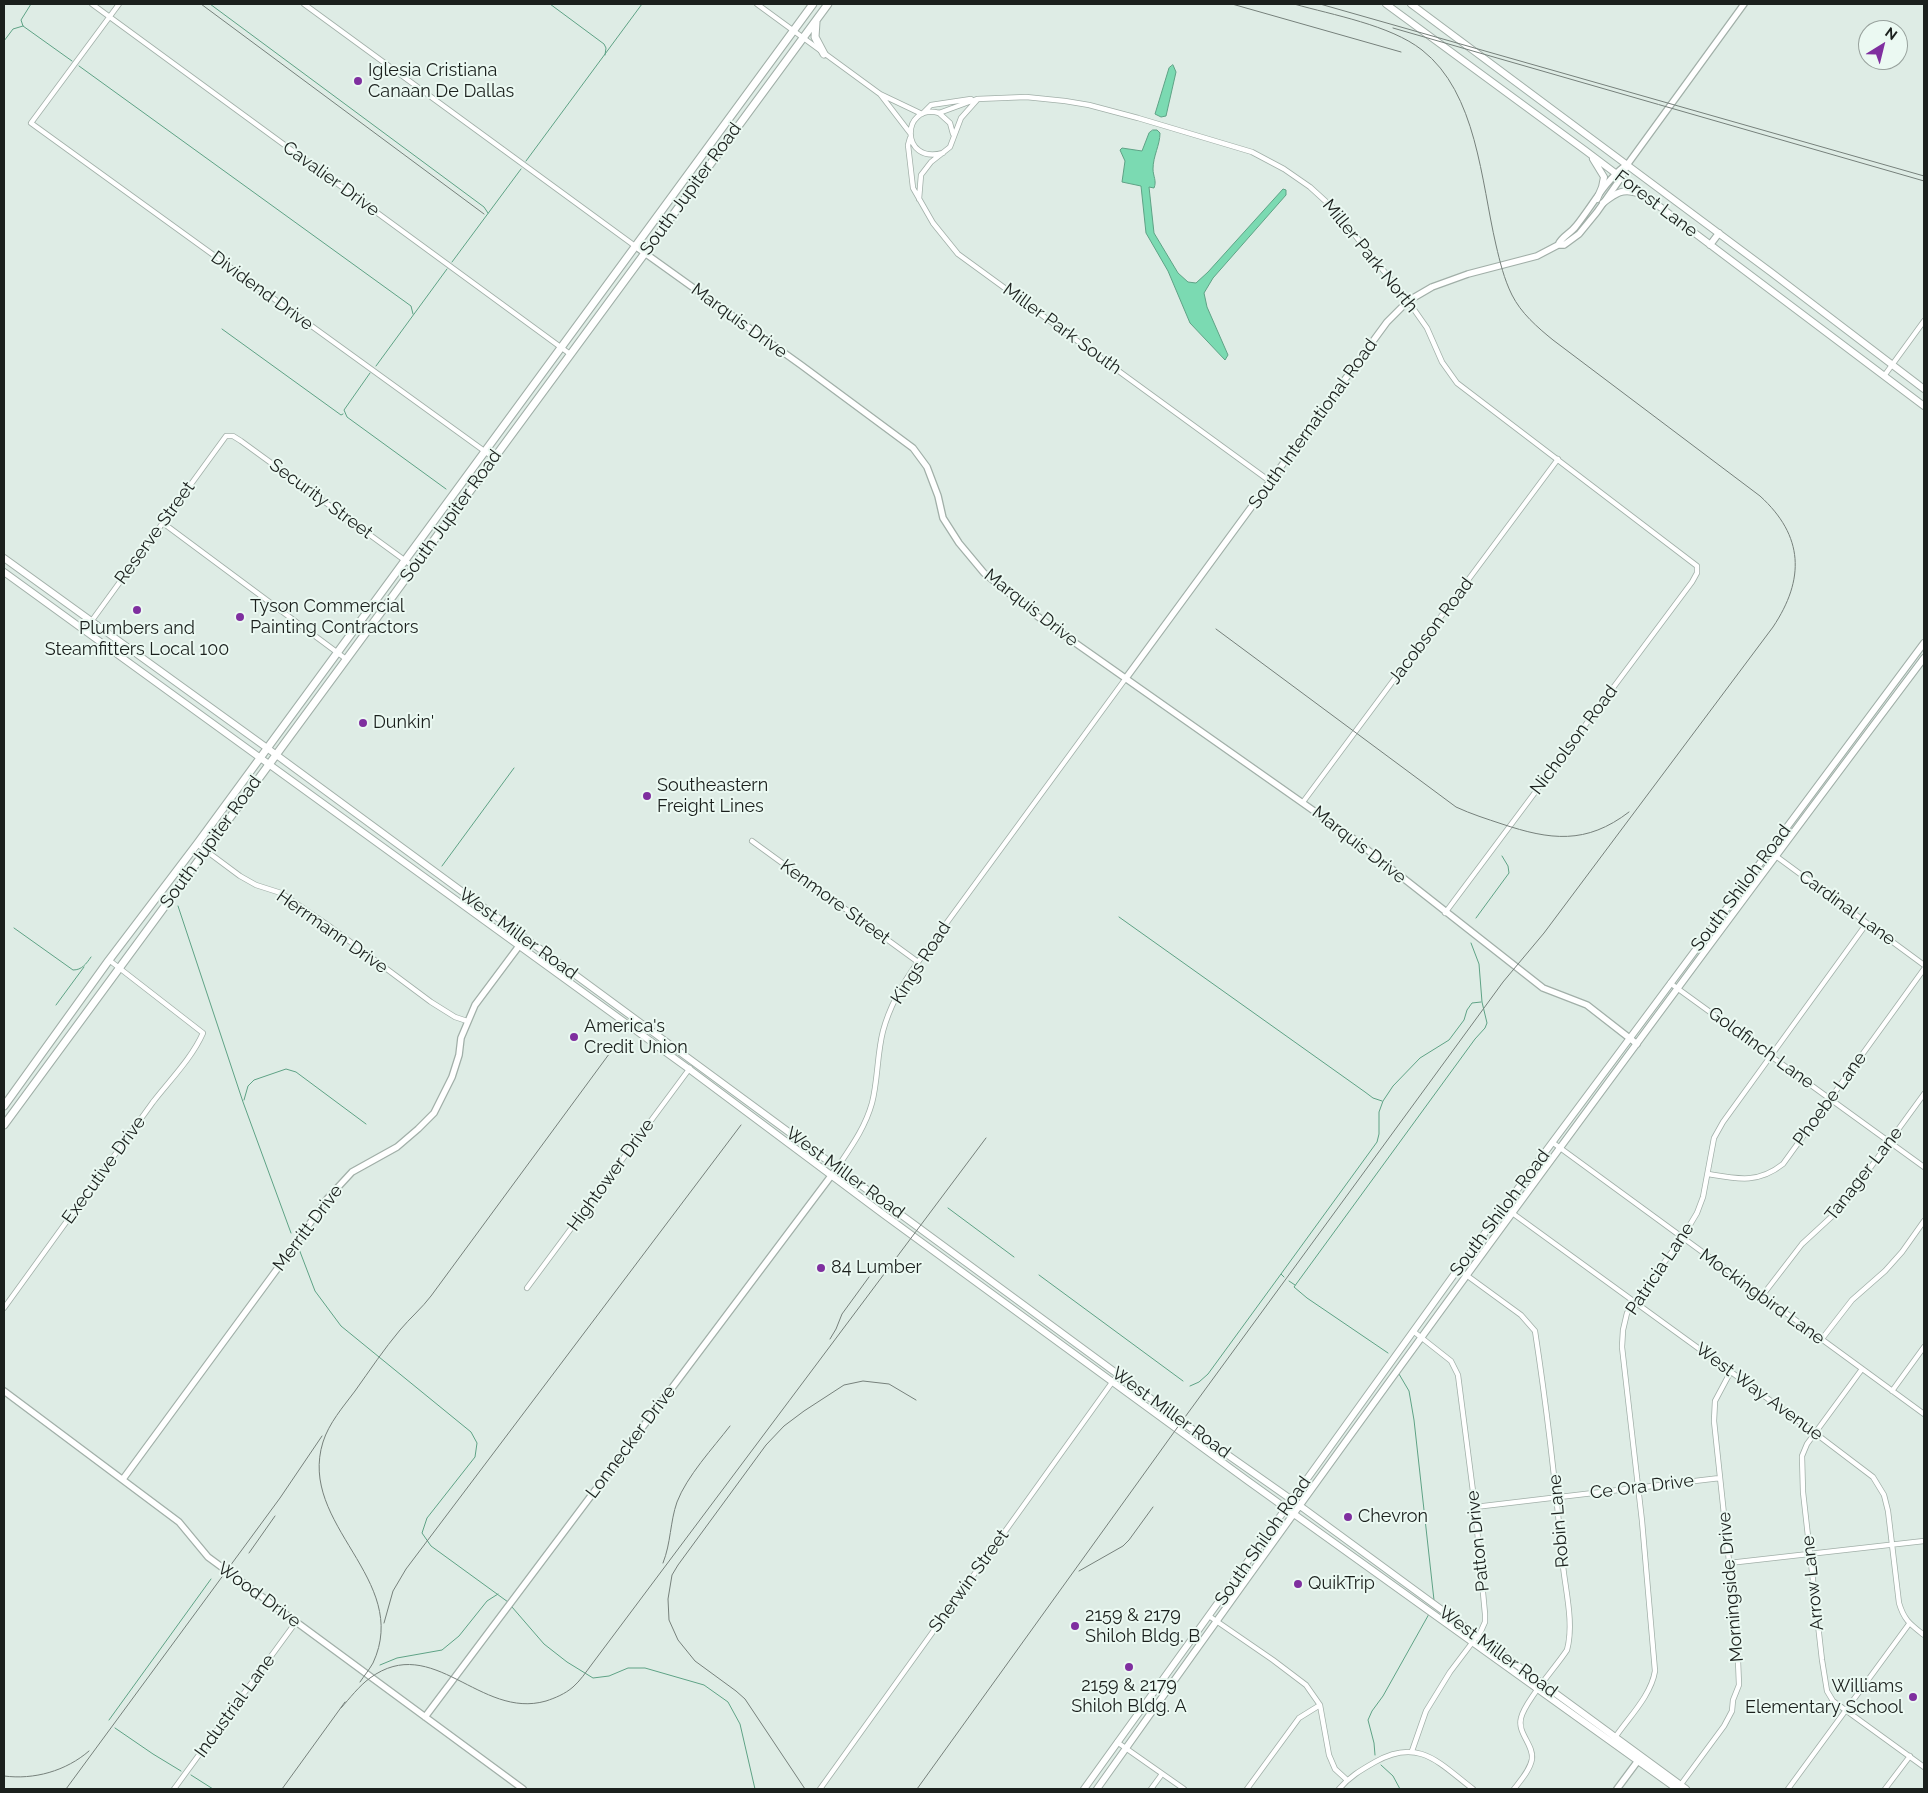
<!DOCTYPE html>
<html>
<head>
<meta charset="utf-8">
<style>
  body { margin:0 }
  #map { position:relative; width:1928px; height:1793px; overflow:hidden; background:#deece5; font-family:Raleway,sans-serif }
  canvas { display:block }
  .frame { position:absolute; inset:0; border:5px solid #1b201d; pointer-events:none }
  .north { position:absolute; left:1858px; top:20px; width:50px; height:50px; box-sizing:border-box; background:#ebf9f2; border:1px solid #98a29d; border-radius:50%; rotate:36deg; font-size:14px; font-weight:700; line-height:20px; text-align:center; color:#1b201d }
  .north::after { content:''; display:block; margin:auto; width:18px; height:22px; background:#7f2f9f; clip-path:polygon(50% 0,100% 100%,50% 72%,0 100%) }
</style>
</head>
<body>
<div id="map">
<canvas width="1928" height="1793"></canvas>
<div class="frame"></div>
<div class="north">N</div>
</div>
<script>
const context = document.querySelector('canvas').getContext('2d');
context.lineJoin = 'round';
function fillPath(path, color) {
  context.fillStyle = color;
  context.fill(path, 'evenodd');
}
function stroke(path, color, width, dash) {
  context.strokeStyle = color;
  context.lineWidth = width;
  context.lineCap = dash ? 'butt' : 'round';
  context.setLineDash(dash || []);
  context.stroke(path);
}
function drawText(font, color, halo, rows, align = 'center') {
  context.font = font + ' Raleway,sans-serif';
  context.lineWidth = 4;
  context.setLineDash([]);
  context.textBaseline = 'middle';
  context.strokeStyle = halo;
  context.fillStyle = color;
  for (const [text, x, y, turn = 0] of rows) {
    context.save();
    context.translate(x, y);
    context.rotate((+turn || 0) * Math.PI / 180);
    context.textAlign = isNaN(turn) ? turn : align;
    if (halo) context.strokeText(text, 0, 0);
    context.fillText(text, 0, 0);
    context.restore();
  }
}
const water = new Path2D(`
  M1173,65L1176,72L1166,116L1161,117L1155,114L1169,68Z
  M1153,130H1157L1160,133C1160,145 1153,156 1153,169C1153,176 1157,181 1154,188L1149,187L1154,233L1178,273L1188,282L1196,283L1208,272L1283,189L1286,190V195L1213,278L1204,293L1207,307L1228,355L1225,360L1190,323L1168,271L1146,233L1141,186L1122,182L1125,161L1120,150L1122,148L1142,151L1149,133Z`);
const stream = new Path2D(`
  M31,4L21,20L23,26L72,61
  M210,4L484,207L488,213
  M550,4L604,44L606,48L605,55
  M4,41L13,29L23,26
  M79,66L411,306L413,314
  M526,161L642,4
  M452,262L521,169
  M222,329L341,415L343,414
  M376,366L447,269
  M370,373L344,410L347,417L446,489
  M442,866L514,768
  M178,906L243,1102L291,1233
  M1119,917L1365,1092L1373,1098L1382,1101
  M1476,918L1509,873L1508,866L1502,856
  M14,928L73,970C82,970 86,964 91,957
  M56,1005L84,967
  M244,1100L248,1086L254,1080L286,1069L296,1072L366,1124
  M948,1208L1014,1257
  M299,1249L315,1291L341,1326L471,1432L477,1443L475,1457L427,1518L422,1533L431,1546L508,1602
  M1281,1274L1377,1142L1379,1134V1112L1383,1101L1393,1086L1420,1058L1449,1040L1464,1020L1467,1010L1472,1003L1481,1002
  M1039,1275L1183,1381
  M1289,1281L1295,1285
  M1388,1353L1307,1298L1294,1287L1475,1039L1485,1028L1487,1023L1482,1002L1479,964L1471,943
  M1399,1374L1409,1391L1414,1420L1434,1600
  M1190,1386L1199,1382L1208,1374L1281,1274L1284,1277
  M512,1607L544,1644L567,1662L593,1678L609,1676L628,1668H645L704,1685L728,1702L740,1724L755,1789
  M380,1665L397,1658L442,1650L459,1636L487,1601L498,1594
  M109,1720L211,1579
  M115,1728L153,1754L181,1771
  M1375,1755L1374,1743L1368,1720L1372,1711L1383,1696L1429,1614
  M1381,1765L1393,1776L1400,1789
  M191,1775L213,1789`);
const minor = new Path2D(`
  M92,4L570,354
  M119,4L31,123L494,458
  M304,4L635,246
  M757,4L880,94L922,114
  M880,94L910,133
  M923,113L931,105L971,99
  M939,113L950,123L953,134
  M910,138L908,145L913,188L933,223L958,254L1271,482
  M943,153C900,165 901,103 939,113L977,99L1026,97L1065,101L1089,105L1138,118L1252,152L1284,169L1310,187L1333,208L1408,301L1427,328L1442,362L1457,383L1697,566V573L1692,582L1445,913
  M919,199L921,175L931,162L950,147L961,118L977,100
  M1884,376L1924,321
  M163,523L346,659
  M85,630L226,436H233L241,441L414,567
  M1303,802L1558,459
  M752,841L918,962
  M197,844L240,876L256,885L281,893L329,926L431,1002L455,1017L467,1021
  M1769,851L1924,965
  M1670,983L1924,1167
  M1552,1142L1924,1414
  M837,1168C851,1147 865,1128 872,1103C878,1080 877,1054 883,1031C890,1005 902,984 918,962L1126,678
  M1708,1174C1737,1179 1758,1184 1783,1164L1924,969
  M1504,1207L1815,1433L1873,1477L1884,1495L1888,1511L1899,1603C1904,1620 1910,1624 1924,1635
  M1458,1269L1521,1315L1535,1331C1547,1409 1556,1488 1563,1566C1566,1593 1574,1624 1567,1650C1556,1667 1525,1701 1521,1718C1517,1733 1534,1745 1532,1759C1530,1770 1521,1780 1514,1789
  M527,1288L690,1068
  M1762,1296L1802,1244L1841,1208L1924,1094
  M4,1308L153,1102C170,1080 192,1058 203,1033L109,960
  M1821,1340L1852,1300L1885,1271L1902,1252L1924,1221
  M1862,1369L1807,1444L1802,1456L1803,1492L1822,1660L1827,1691L1833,1701L1924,1767
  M1892,1391L1924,1347
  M1475,1507L1720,1478
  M1729,1563L1924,1541
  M1209,1616L1273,1660L1306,1685L1320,1705L1329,1755L1335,1769L1347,1780
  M1614,1739C1628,1718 1651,1696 1655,1671L1642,1521L1622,1347L1623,1330L1627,1313L1682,1238L1697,1213L1703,1197L1714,1138L1723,1122L1867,923
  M1117,1742L1184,1789
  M1412,1751L1426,1711L1450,1672L1481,1631L1485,1622V1614L1475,1507L1458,1375L1451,1361L1413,1331
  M1679,1787L1724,1726L1732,1711L1733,1700L1739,1685L1737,1636L1714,1421L1715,1401L1731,1371
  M174,1789L296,1622
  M820,1789L1113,1381L1119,1374
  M1151,1789L1162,1774
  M1247,1789L1299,1718L1320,1705
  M1339,1789C1349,1777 1361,1770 1375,1762C1419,1737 1439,1763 1473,1789
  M1788,1789L1909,1624
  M1885,1789L1910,1756`);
const tertiary = new Path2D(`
  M1558,245C1562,236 1570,234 1576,226C1592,206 1605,181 1625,166
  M635,246L801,365L913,448L927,467L938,496L943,518L959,543L984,573L1037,616L1351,837L1543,988L1587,1005L1637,1044
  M1126,678L1387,322L1408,301L1432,287L1468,274L1537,256L1558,245H1564L1579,234L1597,212L1621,178L1627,165L1744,4
  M4,1391L179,1522L208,1557L523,1789
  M123,1479L294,1246L327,1199L352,1172L397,1147L418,1129L434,1113L452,1077L459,1055L461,1038L475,1005L525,938
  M425,1717L837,1168
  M1617,1789L1640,1758`);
const secondary = new Path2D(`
  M1386,4L1586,151L1924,406
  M1411,4L1772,273L1924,389
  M1593,159L1604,177L1602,187L1597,199
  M1603,203C1615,194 1622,188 1637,193
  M1710,245L1719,233
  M4,558L267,748L1218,1448L1292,1500L1686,1789
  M4,572L689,1069L883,1214L1248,1481L1677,1789
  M1084,1789L1458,1269L1924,643
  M1097,1789C1367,1408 1643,1032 1924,658`);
const primary = new Path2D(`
  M816,22L815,37L824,54
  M4,1106L109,960L197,844L813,4
  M4,1125L828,4`);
const tram = new Path2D(`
  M1320,4L1924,176`);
const rail = new Path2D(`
  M201,4L484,214
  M1232,4L1401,52
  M1393,28L1924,181
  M1216,629L1456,807C1471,814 1487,819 1502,824C1550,840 1586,845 1629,812
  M830,1339L836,1329L842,1314L869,1277
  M249,1553L275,1516
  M663,1563C671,1543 670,1522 677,1502C687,1476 713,1448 730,1426
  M1079,1571L1123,1546L1129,1540L1153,1507
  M384,1623L393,1591L406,1569L741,1125
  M360,1682C364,1676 369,1670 373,1663C412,1579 297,1525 323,1442C329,1423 343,1407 355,1391C370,1370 384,1349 400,1330C410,1318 422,1308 431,1296L615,1046
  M341,1708C350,1698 359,1686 370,1678C433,1632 480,1720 546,1701C555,1698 565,1694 573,1687C580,1681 586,1672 592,1664L986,1138
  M4,1776C34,1780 66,1771 89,1751
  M66,1789L280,1498L322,1436
  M282,1789L345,1702
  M805,1789L745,1699L736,1691L695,1661L678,1640L669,1620L668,1599L672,1575L678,1565L766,1445L784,1426L804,1411L844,1385L863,1381L889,1384L916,1400
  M917,1789L1177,1428L1503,982L1544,933L1773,627C1805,579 1804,536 1760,496L1553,340C1537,327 1521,313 1512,295C1504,279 1500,262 1496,245C1481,181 1477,93 1422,50C1390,25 1333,15 1294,4`);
const markers = [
  [358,81,5,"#7f2f9f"],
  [137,610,5,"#7f2f9f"],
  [240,617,5,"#7f2f9f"],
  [363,723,5,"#7f2f9f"],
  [647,796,5,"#7f2f9f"],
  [574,1037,5,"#7f2f9f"],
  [821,1268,5,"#7f2f9f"],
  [1348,1517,5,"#7f2f9f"],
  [1298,1584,5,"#7f2f9f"],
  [1075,1626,5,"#7f2f9f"],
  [1129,1667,5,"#7f2f9f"],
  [1913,1697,5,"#7f2f9f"]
];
const poiNames = [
  ["Iglesia Cristiana",368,71],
  ["Canaan De Dallas",368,92],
  ["Tyson Commercial",250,607],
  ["Painting Contractors",250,628],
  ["Plumbers and",137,629,"center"],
  ["Steamfitters Local 100",137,650,"center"],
  ["Dunkin'",373,723],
  ["Southeastern",657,786],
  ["Freight Lines",657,807],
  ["America's",584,1027],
  ["Credit Union",584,1048],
  ["84 Lumber",831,1268],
  ["Chevron",1358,1517],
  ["QuikTrip",1308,1584],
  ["2159 & 2179",1085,1616],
  ["Shiloh Bldg. B",1085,1637],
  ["2159 & 2179",1129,1686,"center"],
  ["Shiloh Bldg. A",1129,1707,"center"],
  ["Williams",1903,1687,"right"],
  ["Elementary School",1903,1708,"right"]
];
const streetNames = [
  ["Cavalier Drive",331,179,36],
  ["South Jupiter Road",691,189,-54],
  ["Forest Lane",1656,204,37],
  ["Miller Park North",1370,256,51],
  ["Dividend Drive",262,291,36],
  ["Marquis Drive",739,321,36],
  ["Miller Park South",1062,329,36],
  ["South International Road",1313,424,-54],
  ["Security Street",321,499,36],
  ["South Jupiter Road",451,516,-54],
  ["Reserve Street",155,533,-54],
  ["Marquis Drive",1031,608,38],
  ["Jacobson Road",1431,631,-53],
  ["Nicholson Road",1574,740,-53],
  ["South Jupiter Road",211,842,-54],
  ["Marquis Drive",1359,845,38],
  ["South Shiloh Road",1741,888,-53],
  ["Kenmore Street",835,902,36],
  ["Cardinal Lane",1847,908,36],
  ["Herrmann Drive",332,932,35],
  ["West Miller Road",518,934,36],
  ["Kings Road",921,963,-57],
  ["Goldfinch Lane",1761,1048,36],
  ["Phoebe Lane",1830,1099,-54],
  ["Executive Drive",104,1170,-54],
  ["West Miller Road",845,1173,36],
  ["Tanager Lane",1864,1174,-52],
  ["Hightower Drive",611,1175,-54],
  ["South Shiloh Road",1500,1213,-53],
  ["Merritt Drive",308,1228,-53],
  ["Patricia Lane",1660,1269,-56],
  ["Mockingbird Lane",1762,1297,36],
  ["West Way Avenue",1759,1392,36],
  ["West Miller Road",1171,1413,36],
  ["Lonnecker Drive",631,1442,-53],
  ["Ce Ora Drive",1642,1487,-7],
  ["Robin Lane",1559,1521,-95],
  ["South Shiloh Road",1263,1541,-55],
  ["Patton Drive",1478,1541,-96],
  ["Sherwin Street",969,1581,-54],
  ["Arrow Lane",1813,1583,-96],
  ["Morningside Drive",1731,1587,-95],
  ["Wood Drive",259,1595,36],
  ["West Miller Road",1498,1652,36],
  ["Industrial Lane",235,1706,-54]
];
fillPath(water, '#7bdab2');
stroke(water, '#5ea285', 1);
stroke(stream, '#5ea285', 1);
stroke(minor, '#a1afa8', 6);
stroke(tertiary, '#a1afa8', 8);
stroke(secondary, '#a1afa8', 8);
stroke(primary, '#a1afa8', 9);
stroke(minor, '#fff', 4.5);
stroke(tertiary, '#fff', 5.5);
stroke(secondary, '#fff', 6);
stroke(primary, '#fff', 7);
stroke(tram, '#76807b', 1);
stroke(rail, '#76807b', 1);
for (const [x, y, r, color] of markers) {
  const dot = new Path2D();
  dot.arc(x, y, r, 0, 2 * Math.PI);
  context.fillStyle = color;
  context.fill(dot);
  stroke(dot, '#ebf9f2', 2);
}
drawText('18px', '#1b201d', '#ebf9f2', poiNames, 'left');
drawText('18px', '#1b201d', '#ebf9f2', streetNames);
</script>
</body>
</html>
